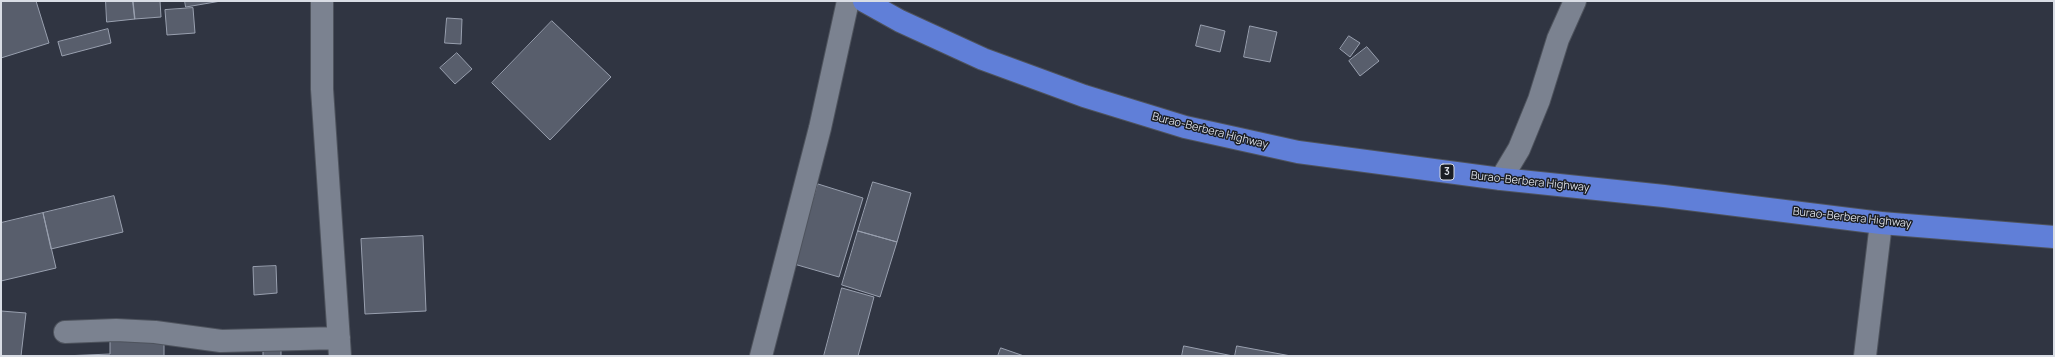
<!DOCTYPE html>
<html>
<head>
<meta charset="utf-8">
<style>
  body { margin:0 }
  #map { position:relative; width:2055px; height:357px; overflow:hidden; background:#303542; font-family:Manrope,sans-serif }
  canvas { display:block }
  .frame { position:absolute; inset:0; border:2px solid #d9dde5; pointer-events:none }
</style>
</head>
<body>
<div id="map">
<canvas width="2055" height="357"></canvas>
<div class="frame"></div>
</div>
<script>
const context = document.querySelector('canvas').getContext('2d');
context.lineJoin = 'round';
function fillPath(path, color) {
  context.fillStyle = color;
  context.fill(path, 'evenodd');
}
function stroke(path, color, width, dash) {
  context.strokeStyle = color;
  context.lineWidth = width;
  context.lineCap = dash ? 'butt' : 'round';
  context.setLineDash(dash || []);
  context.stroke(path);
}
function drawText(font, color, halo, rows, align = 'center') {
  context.font = font + ' Manrope,sans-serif';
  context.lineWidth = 3;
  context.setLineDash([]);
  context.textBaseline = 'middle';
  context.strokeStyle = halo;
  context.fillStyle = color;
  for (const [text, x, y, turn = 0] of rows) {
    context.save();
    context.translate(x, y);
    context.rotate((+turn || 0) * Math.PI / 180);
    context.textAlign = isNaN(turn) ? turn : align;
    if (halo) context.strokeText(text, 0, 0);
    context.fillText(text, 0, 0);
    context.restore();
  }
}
const building = new Path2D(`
  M1,1H36L49,43L1,58Z
  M106,1H133L135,19L107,22Z
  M133,1H160L161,17L135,19Z
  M185,1H221L186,7Z
  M193,8L195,33L167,35L165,10Z
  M447,18L462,19L461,44L445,43Z
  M552,21L611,77L550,140L492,83Z
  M1201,25L1225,31L1220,52L1196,46Z
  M1250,26L1277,32L1270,62L1244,57Z
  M108,29L111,43L62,56L58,42Z
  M1349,36L1360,43L1350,57L1340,49Z
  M1367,47L1379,61L1360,76L1349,61Z
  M457,53L472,69L455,84L440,68Z
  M873,182L911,193L897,242L858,231Z
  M818,184L863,198L839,277L794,264Z
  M114,196L123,232L51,249L43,213Z
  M43,213L56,268L1,281V223Z
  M858,231L897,242L880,297L842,285Z
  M423,236L426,311L365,314L361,239Z
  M276,266L277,293L254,295L253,267Z
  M842,288L874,297L858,356H824Z
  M1,311L26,313L21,356H1Z
  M164,337V356H63L110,354V339Z
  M1184,346L1233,356H1182Z
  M1237,346L1291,356H1235Z
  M281,347V356H263V348Z
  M1001,348L1024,356H998Z`);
const minor = new Path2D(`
  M322,1V89L340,356
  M1501,179L1519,149L1539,100L1558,39L1575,1
  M65,332L116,330L155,332L221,341L339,338
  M761,356L820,128L848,1
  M1865,356L1881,223`);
const trunk = new Path2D(`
  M864,1L900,21L983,59L1084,96L1185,127L1298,152L1501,179L1664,196L1881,223L2054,237`);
const shields = [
  [1447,172,14]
];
const shieldNames = [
  ["3",1447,172]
];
const streetNames = [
  ["Burao-Berbera Highway",1210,131,14],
  ["Burao-Berbera Highway",1530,182,6],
  ["Burao-Berbera Highway",1852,218,6]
];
fillPath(building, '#585e6c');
stroke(building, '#99a0af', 1);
stroke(minor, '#4e535d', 24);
stroke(trunk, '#4e535d', 24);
stroke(minor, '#7b8290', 22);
stroke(trunk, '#607fd8', 22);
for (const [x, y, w] of shields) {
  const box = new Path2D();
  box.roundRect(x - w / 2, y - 8, w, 16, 3);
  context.fillStyle = '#1a1d23';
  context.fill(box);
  stroke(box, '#d9dde5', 1);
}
drawText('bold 10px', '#d9dde5', null, shieldNames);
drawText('11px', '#d9dde5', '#1a1d23', streetNames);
</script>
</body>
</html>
